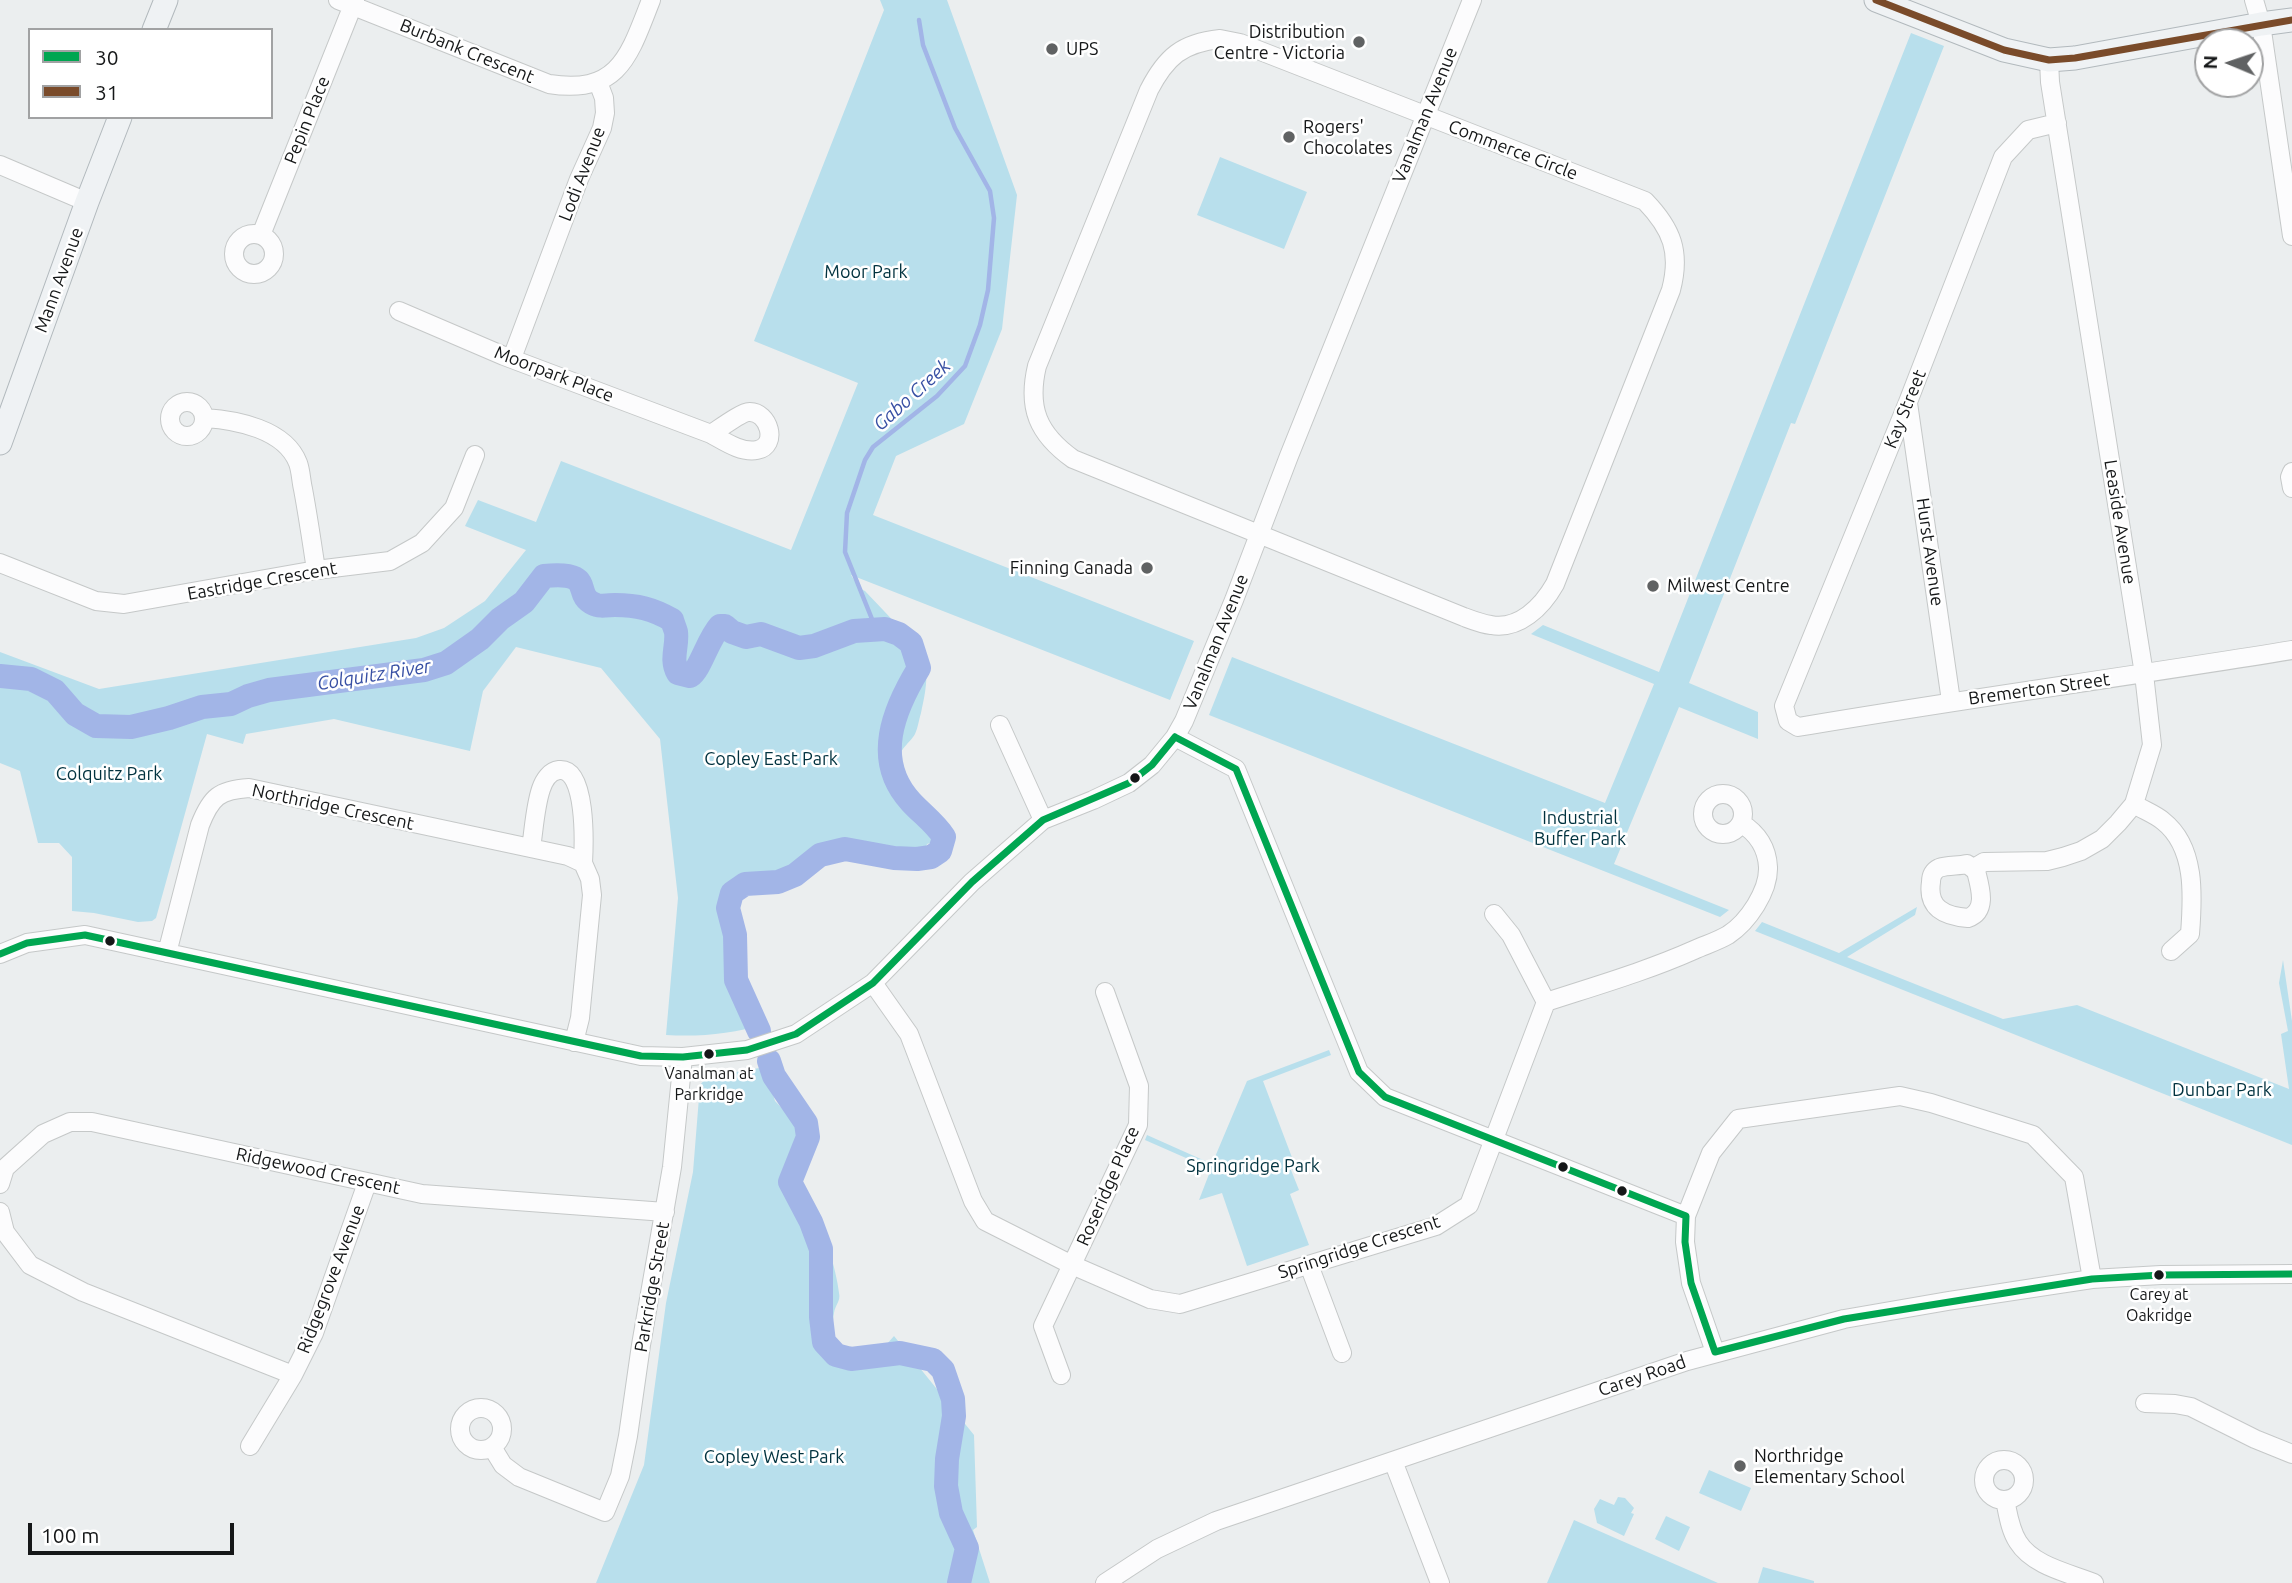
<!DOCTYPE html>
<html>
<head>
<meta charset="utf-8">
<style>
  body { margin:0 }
  #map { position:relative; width:2292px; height:1583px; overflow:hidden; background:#ebeeef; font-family:Ubuntu,sans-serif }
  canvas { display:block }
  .legend { position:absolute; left:28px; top:28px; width:245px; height:91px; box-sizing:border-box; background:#fff; border:2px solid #a1a2a3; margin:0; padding:9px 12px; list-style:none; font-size:21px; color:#151718 }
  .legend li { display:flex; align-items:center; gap:14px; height:35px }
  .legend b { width:35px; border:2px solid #a1a2a3 }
  .north { position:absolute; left:2194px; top:28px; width:70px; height:70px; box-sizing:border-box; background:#fff; border:2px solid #a1a2a3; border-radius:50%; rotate:272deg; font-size:19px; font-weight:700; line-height:28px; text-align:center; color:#151718 }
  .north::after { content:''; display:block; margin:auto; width:24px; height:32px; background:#606263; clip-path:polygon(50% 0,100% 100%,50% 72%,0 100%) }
  .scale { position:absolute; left:28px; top:1523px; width:206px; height:32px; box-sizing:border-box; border:4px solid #151718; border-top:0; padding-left:9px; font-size:21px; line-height:24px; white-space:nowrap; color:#151718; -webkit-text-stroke:5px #fff; paint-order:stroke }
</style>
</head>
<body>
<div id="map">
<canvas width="2292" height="1583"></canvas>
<ul class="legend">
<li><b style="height:9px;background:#00a651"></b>30</li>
<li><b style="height:9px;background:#7a4b2a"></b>31</li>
</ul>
<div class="north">N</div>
<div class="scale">100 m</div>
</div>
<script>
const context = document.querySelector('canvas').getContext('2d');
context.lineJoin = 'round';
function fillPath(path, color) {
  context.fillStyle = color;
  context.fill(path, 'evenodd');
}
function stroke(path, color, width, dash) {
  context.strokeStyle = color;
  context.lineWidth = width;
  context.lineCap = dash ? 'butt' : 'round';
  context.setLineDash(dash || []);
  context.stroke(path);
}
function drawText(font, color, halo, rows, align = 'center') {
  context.font = font + ' Ubuntu,sans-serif';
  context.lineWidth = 5;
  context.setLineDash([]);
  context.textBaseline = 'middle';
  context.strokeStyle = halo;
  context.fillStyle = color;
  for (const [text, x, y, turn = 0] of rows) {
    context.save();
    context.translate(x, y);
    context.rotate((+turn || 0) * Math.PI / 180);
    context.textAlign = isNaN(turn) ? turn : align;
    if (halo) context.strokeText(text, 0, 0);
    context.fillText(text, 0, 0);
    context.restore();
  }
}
const green = new Path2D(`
  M880,0H947L1017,195L1002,329L964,424L896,456L873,515L1194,641L1170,700L851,575L859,588L865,591L903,631L923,646L921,650C930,672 926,690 921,713C919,719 918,728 915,734C910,743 898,750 899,761C901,789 946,814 934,842L927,844L925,854C903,861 884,847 862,845C851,844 840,851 828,847L798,860L792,869L784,873L750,881L740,889L737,899L741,931L735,954L736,966L765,1024C732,1034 700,1037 666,1035L678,898L660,739L601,668L516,647L483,691L470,751L334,719L246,734L243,744L207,734L156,918L152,921L138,922L94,913L72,911V857L59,843H38L20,771L0,763V652L99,689L416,638L444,628L485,601L526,550L465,526L478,500L536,522L561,461L791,550L858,383L754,341L884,10Z
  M1911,33L1944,46L1795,424L1791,423L1689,683L1758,712V739L1679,707L1614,864L1729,910L1720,917L1209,715L1232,657L1605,803L1654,684L1531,634L1543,625L1659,672Z
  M1220,157L1307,192L1284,249L1197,215Z
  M1917,907L1915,915L1847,957L2003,1019L2077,1005L2289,1089L2281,1034L2288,1031L2279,983L2283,960L2292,1021V1145L1755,931L1762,922L1839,953Z
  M1329,1050L1331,1055L1263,1081L1296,1168L1291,1170L1299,1190L1290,1194L1309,1245L1247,1266L1222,1193L1199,1200L1211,1169L1145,1140L1147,1135L1212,1164L1247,1081Z
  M765,1067L775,1101L802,1129C806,1150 784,1164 787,1178C789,1191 802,1198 809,1207C823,1223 837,1272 839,1293C841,1301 835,1305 834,1313C832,1323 832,1341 839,1349C847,1357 865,1352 875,1353H879L894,1336L974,1435L977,1527L973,1530L990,1583H596L644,1465L666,1303L693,1172L700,1085L707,1077Z
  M1709,1470L1751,1488L1741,1511L1699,1493Z
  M1618,1497L1625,1498L1634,1508L1631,1513L1634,1514L1624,1536L1597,1523L1594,1509L1600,1499L1614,1505Z
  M1666,1516L1690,1527L1679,1551L1655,1539Z
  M1574,1520L1718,1583H1547Z
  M1763,1567L1814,1581V1583H1758Z`);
const stream = new Path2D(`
  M876,629L845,552L847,513L865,460L873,447L937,396L965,366L980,325L988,290L994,218L990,191L955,128L923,45L919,20`);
const river = new Path2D(`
  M0,676L31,679L55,691L75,714L96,726L131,727L169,718L202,707L231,704L248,696L269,690L424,670L446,663L480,639L500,619L524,602L544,576C598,571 571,594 594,604C599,607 609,605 615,605C637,605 653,609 672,620C673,624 675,628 676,632C678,646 670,659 678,673L690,676C700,670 708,639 720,626H725L732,632L746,637L761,634L799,648L814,646L854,631L885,629L899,634L911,643L919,668C894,709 872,760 911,802C922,814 935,823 944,837L940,851L931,857L917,859L894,858L845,849L820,855L795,875L778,882L745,884L732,893L728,908L735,935L736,980L759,1031
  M769,1061L774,1076L806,1123L808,1137L790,1182L811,1222L821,1249V1317L824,1342L836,1355L851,1359L900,1353L933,1360L943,1370L953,1399L954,1416L947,1459L946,1486L951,1513L967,1548L959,1583`);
const minor = new Path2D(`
  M338,0L549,84C619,95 629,56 651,0
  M2254,0L2261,24L2292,236
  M1220,39L1240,43L1645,201C1672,229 1681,252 1671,290L1555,584C1542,607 1519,630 1491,625C1482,624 1472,620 1464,617L1073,459C1038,434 1027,408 1037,366L1149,90C1166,57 1182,43 1220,39Z
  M2057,123L2028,130L2003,157L1908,402L1784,706L1788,721L1798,727C1962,699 2127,677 2292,650
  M0,165L87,202
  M234 254a20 20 0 1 1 40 0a20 20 0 1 1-40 0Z
  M261,235L355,0
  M399,311L504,356L711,434C724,441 741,453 757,450C779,446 769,411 749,412C742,412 719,429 711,434
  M512,358L579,179L602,128L605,113L604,98L598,82
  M170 419a17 17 0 1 1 34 0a17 17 0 1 1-34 0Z
  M1908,403L1951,701
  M205,418C236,420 285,429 298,463C301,471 301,481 303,489C308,516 312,543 316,570
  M2292,472L2290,477L2292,488
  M0,563L96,601L124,604L316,570L390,561L422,543L454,508L475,455
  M1000,725L1043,820
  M1175,737L1236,769L1359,1072L1385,1097L1686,1216L1685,1242L1691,1283L1715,1352
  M1703 814a20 20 0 1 1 40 0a20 20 0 1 1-40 0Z
  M2134,804C2143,810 2155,814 2163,821C2196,847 2193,896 2190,934L2171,951
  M531,848C534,829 535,807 541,789C544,780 550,771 559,770C587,767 584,845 583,863
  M1967,864L1976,871C1980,887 1988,911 1968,918C1944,916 1927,908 1931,882C1931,876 1933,871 1939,868C1947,865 1959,866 1967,864Z
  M1974,868L1984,862L2047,861L2063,857L2081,851L2102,839L2118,823L2134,804L2152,745L2144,674L2050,82L2049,60
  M1494,914L1511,935L1546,1002
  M167,953L200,825C211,797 219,790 249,788L568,856L583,863L590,879L592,895L580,1018L574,1042
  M0,954L27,943L85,935L641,1056L683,1057L747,1050L796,1034L873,983L972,882L1043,820L1093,800L1129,783L1152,765L1175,737L1184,721L1234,600L1289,456L1472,0
  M873,983L909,1034L973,1201L985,1221L1072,1265L1150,1299L1180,1304L1436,1226L1469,1205L1546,1002
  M1546,1002C1595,986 1647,971 1694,950C1705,945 1718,941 1728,935C1748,922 1769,891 1768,867C1767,848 1757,833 1741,823
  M0,1184L5,1168L43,1134L70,1122H92L422,1194L665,1212
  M0,1212L5,1232L30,1265L83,1292L293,1375
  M1686,1216L1711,1153L1738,1119L1900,1096L1931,1103L2033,1135L2074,1177L2092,1279
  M1309,1265L1342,1353
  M1061,1375L1043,1326L1138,1125L1139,1086L1105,992
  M2145,1403L2175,1404L2191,1407L2255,1439L2292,1454
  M460 1429a21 21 0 1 1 42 0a21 21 0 1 1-42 0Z
  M250,1446L293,1375L314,1333L367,1183
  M492,1447L503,1465L519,1477L605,1512L620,1476L628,1436L641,1345L672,1167L683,1057
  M1984 1480a20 20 0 1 1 40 0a20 20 0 1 1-40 0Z
  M1393,1461L1440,1583
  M2005,1500C2008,1514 2010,1530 2018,1542C2033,1566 2069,1573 2094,1583
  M1105,1583L1157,1549L1216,1521L1687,1361L1844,1319L1948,1301L2092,1279L2161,1275L2292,1274`);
const major = new Path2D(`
  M1876,0L2004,50L2049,60L2075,58L2261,24L2292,20
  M154,30L166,0
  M0,443L87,202L120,117`);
const bus1 = new Path2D(`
  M1175,737L1236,769L1359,1072L1385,1097L1686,1216L1685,1242L1691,1283L1715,1352
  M0,954L27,943L85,935L641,1056L683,1057L747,1050L796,1034L873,983L972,882L1043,820L1129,783L1152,765L1175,737
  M1715,1352L1844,1319L2092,1279L2161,1275L2292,1274`);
const bus2 = new Path2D(`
  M1876,0L2004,50L2049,60L2075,58L2292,20`);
const markers = [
  [1359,42,7,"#606263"],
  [1052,49,7,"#606263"],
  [1289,137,7,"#606263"],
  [1147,568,7,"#606263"],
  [1653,586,7,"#606263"],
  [1135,778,6,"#151718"],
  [110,941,6,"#151718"],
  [709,1054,6,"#151718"],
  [1563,1167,6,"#151718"],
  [1622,1191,6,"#151718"],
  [2159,1275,6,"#151718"],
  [1740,1466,7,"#606263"]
];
const busNames = [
  ["Vanalman at",709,1074],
  ["Parkridge",709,1095],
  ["Carey at",2159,1295],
  ["Oakridge",2159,1316]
];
const poiNames = [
  ["Distribution",1345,32,"right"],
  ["Centre - Victoria",1345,53,"right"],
  ["UPS",1066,49],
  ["Rogers'",1303,127],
  ["Chocolates",1303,148],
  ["Finning Canada",1133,568,"right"],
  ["Milwest Centre",1667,586],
  ["Northridge",1754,1456],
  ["Elementary School",1754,1477]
];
const streetNames = [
  ["Burbank Crescent",467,51,22],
  ["Vanalman Avenue",1425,115,-68],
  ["Pepin Place",307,120,-68],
  ["Commerce Circle",1513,150,21],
  ["Lodi Avenue",582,174,-69],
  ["Mann Avenue",59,280,-70],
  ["Moorpark Place",554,374,21],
  ["Kay Street",1905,409,-68],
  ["Leaside Avenue",2120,522,81],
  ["Hurst Avenue",1930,552,82],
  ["Eastridge Crescent",262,581,-10],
  ["Vanalman Avenue",1216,642,-68],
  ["Bremerton Street",2039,689,-8],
  ["Northridge Crescent",333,807,12],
  ["Ridgewood Crescent",318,1171,12],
  ["Roseridge Place",1108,1186,-66],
  ["Springridge Crescent",1359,1247,-18],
  ["Ridgegrove Avenue",331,1279,-69],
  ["Parkridge Street",652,1287,-80],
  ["Carey Road",1642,1376,-19]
];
const parkNames = [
  ["Moor Park",866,272],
  ["Copley East Park",771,759],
  ["Colquitz Park",109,774],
  ["Industrial",1580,818],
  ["Buffer Park",1580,839],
  ["Dunbar Park",2222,1090],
  ["Springridge Park",1253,1166],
  ["Copley West Park",774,1457]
];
const waterNames = [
  ["Gabo Creek",912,395,-42],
  ["Colquitz River",374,675,-9]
];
fillPath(green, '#b8dfec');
stroke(stream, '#a2b5e7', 4.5);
stroke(river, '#a2b5e7', 24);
stroke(minor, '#c5c8c8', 20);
stroke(major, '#b2b9bd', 25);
stroke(minor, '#fcfcfd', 18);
stroke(major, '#eff2f4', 23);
stroke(bus1, '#00a651', 7);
stroke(bus2, '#7a4b2a', 7);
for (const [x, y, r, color] of markers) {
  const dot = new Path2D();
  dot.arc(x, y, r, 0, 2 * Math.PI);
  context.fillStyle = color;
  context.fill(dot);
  stroke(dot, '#fff', 2.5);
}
drawText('16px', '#151718', '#fff', busNames);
drawText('18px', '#151718', '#fff', poiNames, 'left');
drawText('18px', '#151718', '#fff', streetNames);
drawText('18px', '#00323f', '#fff', parkNames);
drawText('italic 19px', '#3850a4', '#fff', waterNames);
</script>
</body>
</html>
